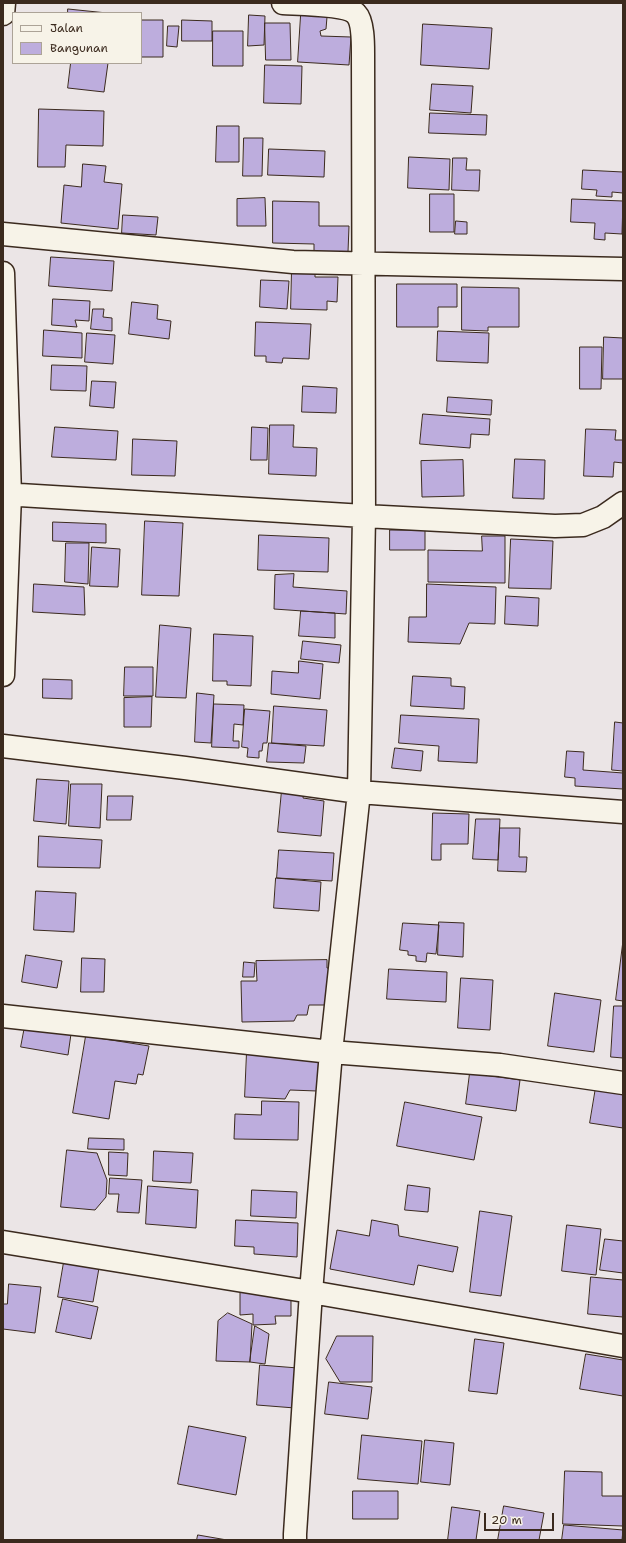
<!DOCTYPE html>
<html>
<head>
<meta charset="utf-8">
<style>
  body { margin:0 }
  #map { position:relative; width:626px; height:1543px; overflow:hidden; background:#ebe5e6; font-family:"Shantell Sans",sans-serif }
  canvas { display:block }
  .frame { position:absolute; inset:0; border:4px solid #3b2a1e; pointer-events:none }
  .legend { position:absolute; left:12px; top:12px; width:130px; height:52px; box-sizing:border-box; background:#f7f3e8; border:1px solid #aca397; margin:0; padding:5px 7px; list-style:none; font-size:12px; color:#3b2a1e }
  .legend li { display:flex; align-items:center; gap:8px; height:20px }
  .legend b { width:20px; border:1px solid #aca397 }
  .scale { position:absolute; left:484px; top:1513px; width:70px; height:18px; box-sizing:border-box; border:2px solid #3b2a1e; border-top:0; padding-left:5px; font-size:12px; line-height:14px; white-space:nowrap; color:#3b2a1e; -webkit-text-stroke:3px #f7f3e8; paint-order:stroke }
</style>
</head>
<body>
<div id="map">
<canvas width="626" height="1543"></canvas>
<div class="frame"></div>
<ul class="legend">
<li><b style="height:5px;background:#f7f3e8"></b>Jalan</li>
<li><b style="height:11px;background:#bdaddd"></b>Bangunan</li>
</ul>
<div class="scale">20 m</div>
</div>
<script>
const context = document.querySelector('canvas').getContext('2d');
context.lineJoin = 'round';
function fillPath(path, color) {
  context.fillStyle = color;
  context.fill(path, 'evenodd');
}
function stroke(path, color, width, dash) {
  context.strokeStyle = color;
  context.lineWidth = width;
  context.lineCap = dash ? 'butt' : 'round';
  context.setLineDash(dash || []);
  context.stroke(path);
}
const building = new Path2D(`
  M68,9L107,13H68Z
  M249,15L265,16L264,45L248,46Z
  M301,15L327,17L326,29L320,31L321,36L351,37L349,65L298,62Z
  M141,20H163V57H141Z
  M182,20L212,21V41H182Z
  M265,23H290L291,60H266Z
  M423,24L492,28L489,69L421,65Z
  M168,26H179L177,47L167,46Z
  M213,31H243V66H213Z
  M71,63H108L104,92L68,88Z
  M265,65L302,66L301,104L264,103Z
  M432,84L473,86L471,113L430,110Z
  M39,109L104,111L103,146L66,145L65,167H38Z
  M430,113L487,115L486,135L429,133Z
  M217,126H239V162H216Z
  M244,138H263L262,176H243Z
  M269,149L325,151L324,177L268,175Z
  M409,157L450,159L449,190L408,188Z
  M453,158H467L466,170H480L479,191L452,190Z
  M83,164L106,166L104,182L122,184L118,229L61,223L64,185L81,187Z
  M583,170L623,172V193L612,192V197L596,196L597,190L582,189Z
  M430,194H454V232H430Z
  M265,198L266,226H237V199Z
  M572,199L623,201L622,234L605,233V240L594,239L595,223L571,222Z
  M273,201L319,202V226H349L348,252H314V244L273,243Z
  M123,215L158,217L156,235L122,233Z
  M456,221L467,222V234H455Z
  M51,257L114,261L112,291L49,286Z
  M292,268L315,269V277H338L337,302L327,301V310L291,309Z
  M261,280L289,281L287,309L260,307Z
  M397,284H457V307H438V327H397Z
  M462,287L519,288V327H488V331L462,330Z
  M53,299L90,301L89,321L75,320L77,327L52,325Z
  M132,302L158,305L157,319L171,321L169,339L129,334Z
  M93,309H104L103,317L112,318V331L91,329Z
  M256,322L311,324L309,359L283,358L282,363L266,362V356H255Z
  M44,330L82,333V358L43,356Z
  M438,331L489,333L488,363L437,361Z
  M87,333L115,335L113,364L85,362Z
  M604,337L623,338V379H603Z
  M580,347H602L601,389H580Z
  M52,365L87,366L86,391L51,390Z
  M92,381L116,382L114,408L90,406Z
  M303,386L337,388L336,413L302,412Z
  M448,397L492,400L491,415L447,412Z
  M423,414L490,419L489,435L471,434L470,448L420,444Z
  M270,425H294L293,447L317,448L316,476L269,474Z
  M55,427L118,431L116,460L52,457Z
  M252,427L268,428L267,460H251Z
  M586,429L616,430L615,440H623V463L614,462L613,477L584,476Z
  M133,439L177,441L175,476L132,475Z
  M515,459L545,460L544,499L513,498Z
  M463,460L464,496L422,497L421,461Z
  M145,521L183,523L179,596L142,595Z
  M53,522L106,524V543L53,541Z
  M390,530H425V550H390Z
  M259,535L329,538L328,572L258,570Z
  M482,536H505V583L428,582V550L482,551Z
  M511,539L553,541L551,589L509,588Z
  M66,543H89L88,584L65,582Z
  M92,547L120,549L118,587L90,586Z
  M294,574L293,587L347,591L346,614L274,609L275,575Z
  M34,584L84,587L85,615L33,612Z
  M427,584L496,587L495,624L469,623L460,644L408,642L409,617H426Z
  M506,596L539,598L538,626L505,624Z
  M301,611L335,613V638L299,636Z
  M160,625L191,628L186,698L156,697Z
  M214,634L253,636L251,686L227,685V681H213Z
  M303,641L341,645L339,663L301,659Z
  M299,661L323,664L320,699L271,694L272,671L298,673Z
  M125,667H153V696H124Z
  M413,676L451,678V686L465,687L464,709L411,706Z
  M43,679L72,680V699L43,698Z
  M197,693L214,695L211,743L195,742Z
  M152,697L151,727H124V698Z
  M214,704L244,705L243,725L234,724L233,741H239V748L212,747Z
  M274,706L327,710L324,746L272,743Z
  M245,709L270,711L267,743H263L262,751H259V758L247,757L248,748L242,747Z
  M401,715L479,719L477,763L438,761L439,746L399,743Z
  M615,722L623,723V771L612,770Z
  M269,743L306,746L304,763L267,762Z
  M395,748L423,751L421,771L392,768Z
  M567,751L584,752L583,770L623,773V789L575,786V778L565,777Z
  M37,779L69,781L66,824L34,821Z
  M71,784H102L100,828L69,826Z
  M282,790L304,792L303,798L324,801L321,836L278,832Z
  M108,796H133L131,820H107Z
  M433,813L469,814L468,844H441V860H432Z
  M476,819H500L498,860L473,859Z
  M500,828H520L519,857H527L526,872L498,871Z
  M39,836L102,840L100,868L38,867Z
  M279,850L334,853L332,881L277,878Z
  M276,878L321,882L319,911L274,908Z
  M36,891L76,893L74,932L34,930Z
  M439,922L464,923L463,957L438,955Z
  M403,923L439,925L436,954L427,953L426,962L416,961V956L408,955V951L400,950Z
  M623,941V1001L616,1000Z
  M26,955L62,961L57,988L22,982Z
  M82,958L105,959L104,992H81Z
  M327,960V968H334L335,1005H309L307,1015H297L294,1021L242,1022L241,981H257L256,961Z
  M244,962L255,963L254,977H243Z
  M389,969L447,972L446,1002L387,999Z
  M461,978L493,980L490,1030L458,1028Z
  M555,993L601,1000L594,1052L548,1046Z
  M614,1006H623V1058L611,1057Z
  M25,1026L71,1034L68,1055L21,1047Z
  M86,1036L149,1046L143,1075L138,1074L136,1084L115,1081L109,1119L73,1113Z
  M247,1051L319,1055L317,1091L290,1090L285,1099L245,1097Z
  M470,1073L520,1080L516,1111L466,1104Z
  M596,1087L623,1091V1128L590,1123Z
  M262,1101L299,1102L298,1140L234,1139L235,1114L261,1115Z
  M405,1102L482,1117L474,1160L397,1146Z
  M89,1138L124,1139V1150L88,1149Z
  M67,1150L97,1153L107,1180L106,1197L95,1210L61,1207Z
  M154,1151L193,1153L191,1183L153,1181Z
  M109,1152L128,1153L127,1176L109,1175Z
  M110,1178L142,1180L139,1213L117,1212L119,1194H109Z
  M408,1185L430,1188L428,1212L405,1210Z
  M148,1186L198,1190L196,1228L146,1224Z
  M252,1190L297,1192L296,1218L251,1216Z
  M480,1211L512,1216L501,1296L470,1292Z
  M236,1220L298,1223L297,1257L254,1254V1247L235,1246Z
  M372,1220L398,1225L399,1236L458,1247L453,1272L418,1265L414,1285L330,1269L337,1230L369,1236Z
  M567,1225L601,1229L596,1275L562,1271Z
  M605,1239L623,1241V1273L600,1270Z
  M64,1262L99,1268L93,1302L58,1297Z
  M591,1277L623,1280V1317L588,1314Z
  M9,1284L41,1287L35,1333L3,1329V1304H7Z
  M280,1291V1299H291V1316H275L276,1324L253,1325V1314L240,1315V1292Z
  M63,1299L98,1307L91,1339L56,1332Z
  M228,1313L252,1324L250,1362L216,1361L218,1321Z
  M255,1326L269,1334L265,1364L250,1362Z
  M337,1336H373L372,1382H340L326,1359Z
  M475,1339L504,1343L497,1394L469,1391Z
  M586,1354L623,1360V1396L580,1389Z
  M260,1365L298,1368L295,1408L257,1405Z
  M329,1382L372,1387L368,1419L325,1414Z
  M189,1426L246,1437L236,1495L178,1484Z
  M362,1435L422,1441L418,1484L358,1479Z
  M425,1440L454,1443L450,1485L421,1482Z
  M565,1471L602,1472V1496H623V1526L563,1524Z
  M353,1491H398V1519H353Z
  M504,1506L544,1513L539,1540H498Z
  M452,1507L480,1511L476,1540H448Z
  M564,1525L623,1530L622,1540H562Z
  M198,1535L227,1540H197Z`);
const minor = new Path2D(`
  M283,3C298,4 347,4 356,14C363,21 363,44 363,53L364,516L359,792L331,1052L311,1292L295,1534V1540
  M3,14L4,3
  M3,234L293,262L623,269
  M3,273L10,495L3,675
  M3,494L364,516L555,526L583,525L603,517L623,503
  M3,746L185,768L359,792L623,812
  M3,1016L331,1052L500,1065L623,1083
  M3,1242L311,1292L623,1346`);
fillPath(building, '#bdaddd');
stroke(building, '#3b2a1e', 1);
stroke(minor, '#3b2a1e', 25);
stroke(minor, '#f7f3e8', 22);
</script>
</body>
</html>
